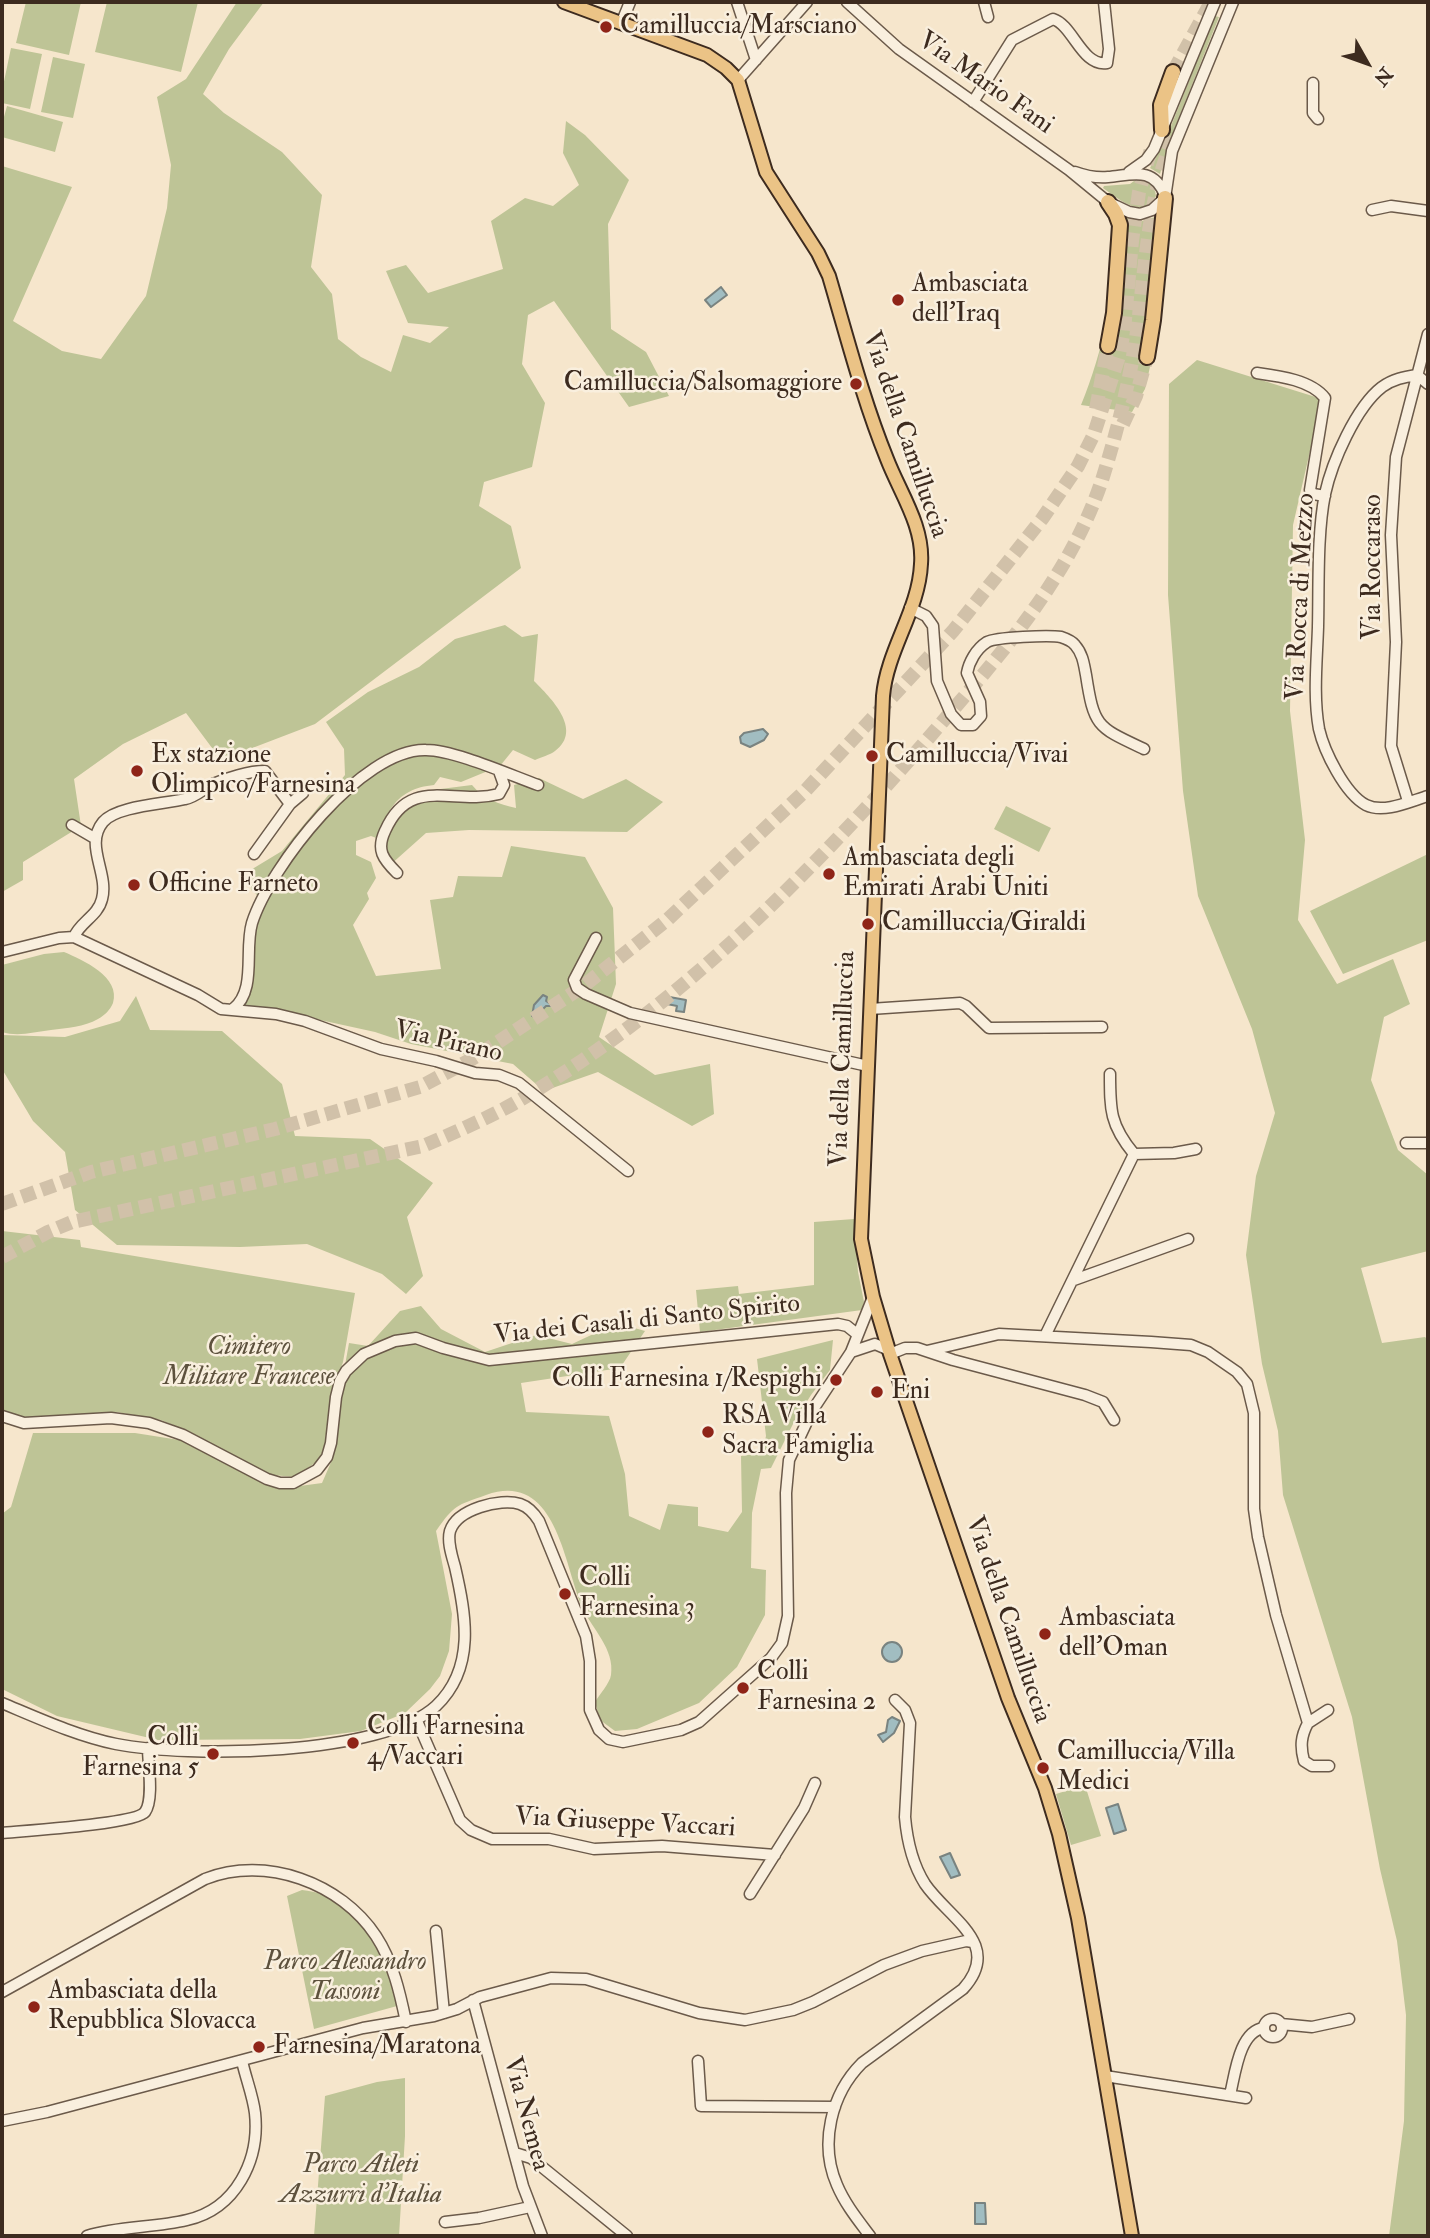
<!DOCTYPE html>
<html>
<head>
<meta charset="utf-8">
<style>
  body { margin:0 }
  #map { position:relative; width:1430px; height:2238px; overflow:hidden; background:#f6e6cc; font-family:"IM FELL Double Pica",serif }
  canvas { display:block }
  .frame { position:absolute; inset:0; border:4px solid #3d2b1f; pointer-events:none }
  .north { position:absolute; left:1332px; top:28px; width:70px; height:70px; -webkit-text-stroke:5px #f9efde; paint-order:stroke; rotate:130deg; font-size:19px; font-weight:700; line-height:28px; text-align:center; color:#3d2b1f }
  .north::after { content:''; display:block; margin:auto; width:24px; height:32px; background:#3d2b1f; clip-path:polygon(50% 0,100% 100%,50% 72%,0 100%) }
</style>
</head>
<body>
<div id="map">
<canvas width="1430" height="2238"></canvas>
<div class="frame"></div>
<div class="north">N</div>
</div>
<script>
const context = document.querySelector('canvas').getContext('2d');
context.lineJoin = 'round';
function fillPath(path, color) {
  context.fillStyle = color;
  context.fill(path, 'evenodd');
}
function stroke(path, color, width, dash) {
  context.strokeStyle = color;
  context.lineWidth = width;
  context.lineCap = dash ? 'butt' : 'round';
  context.setLineDash(dash || []);
  context.stroke(path);
}
function drawText(font, color, halo, rows, align = 'center') {
  context.font = font + ' "IM FELL Double Pica",serif';
  context.lineWidth = 5;
  context.setLineDash([]);
  context.textBaseline = 'middle';
  context.strokeStyle = halo;
  context.fillStyle = color;
  for (const [text, x, y, turn = 0] of rows) {
    context.save();
    context.translate(x, y);
    context.rotate((+turn || 0) * Math.PI / 180);
    context.textAlign = isNaN(turn) ? turn : align;
    if (halo) context.strokeText(text, 0, 0);
    context.fillText(text, 0, 0);
    context.restore();
  }
}
const green = new Path2D(`
  M26,2H81L69,55L16,43Z
  M107,2H198L181,72L95,52Z
  M237,2H264L229,49L203,94L224,113L282,152L322,195L311,267L332,294L338,339L361,357L391,372L403,335L430,343L449,327L408,323L386,271L406,265L428,293L503,269L491,221L525,198L553,206L579,185L563,153L566,121L585,135L629,180L608,224L611,329L646,352L669,396L629,407L554,301L528,315L522,364L545,403L532,467L484,482L479,506L511,526L521,568L315,724L221,760L186,713L123,744L74,779L81,826L23,862V880L2,892V166L72,187L13,321L62,351L101,359L146,296L167,208L171,165L157,97L186,79Z
  M1215,16L1219,17L1170,140L1160,174L1150,168L1165,141Z
  M11,48L42,54L30,109L2,103V91Z
  M53,57L85,64L73,118L41,112Z
  M7,106L63,122L55,152L2,137V124Z
  M1134,181C1145,179 1155,184 1156,196C1141,220 1119,199 1103,188L1104,186L1130,184Z
  M1125,217L1139,222L1155,217L1148,311L1152,358L1145,389L1132,412L1081,405C1104,350 1113,292 1124,235Z
  M1197,360L1322,399L1293,525L1290,711L1305,840L1298,920L1337,984L1393,959L1410,1004L1384,1017L1371,1080L1398,1150L1428,1175V1251L1361,1268L1382,1343L1425,1337L1428,1340V2236H1389L1404,2121L1406,2015L1397,1941L1380,1869L1352,1717L1283,1495L1278,1431L1262,1364L1246,1255L1256,1176L1275,1113L1252,1029L1198,896L1183,791L1168,595L1169,384Z
  M505,625L522,637L538,634L534,681C550,697 584,730 555,751C550,755 541,757 535,760L513,750L500,766L461,782L440,777L434,785C415,787 401,793 390,810L402,814L417,792L472,785C483,799 499,804 516,808L514,785L539,778L583,799L626,779L663,802L627,832L469,830L426,833L389,866L379,839L371,836L356,841V855L371,862L376,878L367,893L369,899L353,925L376,976L441,969L430,900L453,897L458,876L502,877L511,846L585,857L613,908L616,984L599,1037L655,1075L710,1064L714,1114L692,1126L598,1072L544,1091L513,1064L411,1044L375,1032L270,1009L242,1006L255,923L264,901L251,890L249,871L282,851L345,775L344,749L326,722L368,692L419,667L455,639Z
  M1006,806L1051,828L1039,852L994,829Z
  M1428,854V940L1343,974L1310,911Z
  M64,952C83,960 121,977 113,1003C110,1010 105,1015 98,1019C84,1027 67,1028 51,1030C34,1032 18,1037 2,1032V965L44,954Z
  M136,996L150,1030L222,1031L282,1084L295,1136L370,1139L433,1183L407,1217L423,1276L406,1294L382,1274L307,1244L240,1247L117,1245L75,1210L65,1152L33,1121L2,1069V1035L65,1037L120,1021Z
  M854,1219L858,1272L864,1302L862,1310L700,1332L696,1290L738,1286L739,1294L814,1285V1222Z
  M2,1231L80,1240L81,1247L355,1293L343,1362L330,1401L324,1450L316,1462L296,1477L271,1475L190,1432L161,1420L117,1412L31,1418L11,1414L2,1409Z
  M421,1306L441,1329L485,1352L536,1335L572,1344L617,1323L645,1331L620,1368L521,1383L526,1412L609,1416L625,1474L629,1516L660,1530L668,1504L698,1507V1526L728,1532L742,1512L741,1456L762,1453L766,1436L757,1359L833,1340L830,1370L811,1395L793,1424L771,1468L761,1469L752,1513L751,1568L766,1570L765,1615L737,1667L699,1703L637,1729L615,1731L600,1720L595,1702C599,1695 610,1683 611,1675C615,1649 592,1629 582,1607C564,1564 556,1470 486,1495C456,1506 455,1504 436,1531L452,1614L449,1651L440,1676L430,1689L405,1713L361,1731L300,1739L158,1740L57,1716L2,1689V1514L11,1507L33,1433H135L192,1442L256,1479L278,1489L322,1483L332,1460L337,1410L349,1343L368,1346L400,1311Z
  M1085,1785L1101,1836L1071,1845L1056,1794Z
  M302,1890C309,1891 317,1892 323,1895C367,1913 387,1963 397,2006L314,2029L287,1896Z
  M405,2078V2136L399,2236H314L325,2096L377,2082Z`);
const water = new Path2D(`
  M721,287L727,295L711,307L705,300Z
  M763,729L768,734L764,740L750,747L741,743L740,737L744,733Z
  M543,995L547,997L546,1001L552,1005V1006H546L535,1017L532,1016L534,1005Z
  M664,996L686,1000L684,1012L676,1011L677,1006L662,1003Z
  M882 1652a10 10 0 1 1 20 0a10 10 0 1 1-20 0Z
  M892,1717L900,1721L894,1733L883,1742L878,1735L886,1732L888,1720Z
  M1118,1804L1126,1830L1114,1834L1106,1808Z
  M950,1853L960,1875L951,1878L940,1857Z
  M975,2203H985L986,2224H975Z`);
const highwayTunnel = new Path2D(`
  M1173,72L1210,4
  M1096,409L1108,346
  M1123,424L1136,396L1147,357
  M2,1204L91,1172L275,1129L420,1087L472,1059L582,987L667,920L805,791L953,631L1042,519L1078,466L1094,434L1119,356L1124,331L1132,241L1139,192L1151,149
  M2,1257L48,1232L72,1222L423,1146C453,1133 484,1120 513,1104C678,1009 815,870 938,727C1003,652 1070,576 1102,480C1117,432 1130,381 1137,331C1146,264 1147,200 1174,136`);
const minor = new Path2D(`
  M737,2L756,60
  M847,2L899,49L1069,170L1108,202L1129,212L1140,214L1152,210L1165,198L1172,151L1233,2
  M984,2L988,17
  M621,24L630,2
  M738,80L807,2
  M1313,83V113L1318,119
  M973,102L1012,40L1053,19C1073,25 1082,67 1107,63L1109,49L1104,2
  M1075,172C1086,176 1097,178 1108,177C1132,175 1153,166 1165,195
  M1129,172L1146,160L1154,149L1215,2
  M1372,210L1391,206L1428,211
  M1257,373C1279,376 1311,380 1325,398L1310,490L1313,494L1325,496
  M1417,375C1404,377 1393,379 1382,387C1356,407 1332,462 1325,494C1317,534 1319,586 1318,627C1317,660 1313,696 1319,729C1324,751 1345,794 1366,805C1384,814 1411,801 1428,796
  M1417,375L1428,384
  M910,608L926,616L933,626L937,681L951,714L961,725H973L981,716L980,702L967,673C969,662 976,649 987,642C996,637 1050,635 1061,637C1067,639 1072,641 1075,645C1083,654 1084,665 1086,675C1094,727 1097,727 1144,749
  M1408,801L1391,746L1396,642L1391,535L1396,457L1428,334
  M290,804L303,793
  M72,825L96,839
  M397,873C383,859 376,850 385,831C410,774 453,806 499,794L504,785L499,771
  M74,937C80,922 98,916 102,899C109,873 84,845 103,822C116,806 165,804 185,799C196,797 203,789 213,784C227,778 249,771 265,771L290,804L254,854
  M596,938L574,980L577,988L586,994L630,1013L868,1066
  M2,952L59,938L74,937L198,995L221,1009L276,1014L305,1021L381,1049L436,1061L475,1073L499,1075L519,1083L628,1171
  M233,1009C257,990 244,950 252,923C270,867 362,748 426,750C454,750 510,775 538,785
  M870,1009L960,1003L966,1006L989,1028L1102,1027
  M1110,1074C1110,1110 1110,1125 1134,1154
  M1406,1143H1428
  M1074,1280L1188,1239
  M1045,1336L1134,1154L1174,1153L1196,1149
  M927,1351L999,1334L1151,1342L1191,1345L1208,1352L1237,1372L1247,1384L1254,1413V1509L1258,1537L1276,1615L1308,1723L1328,1710
  M851,1352L875,1344L889,1350
  M890,1354L905,1348H917L953,1360L1085,1395L1103,1402L1114,1420
  M2,1416L24,1423L111,1418L149,1423L183,1435L267,1479L280,1483H293L317,1470L327,1457L331,1443L336,1397L340,1381L346,1371L364,1354L395,1341L416,1338L443,1348L489,1360L838,1324L847,1326L857,1334
  M2,1703C38,1718 77,1736 116,1744C187,1758 382,1756 436,1706C476,1668 466,1615 455,1567C452,1556 447,1542 450,1531C457,1509 500,1498 520,1504C529,1507 534,1513 539,1521L586,1636L590,1661V1710L599,1730L609,1739L623,1742L681,1730L699,1722L771,1658L782,1643L788,1616L786,1493L789,1460L812,1411L851,1352L873,1297
  M417,1721L460,1820L471,1830L492,1839H549L594,1849L662,1846L775,1855
  M1308,1723C1301,1736 1300,1746 1304,1761L1312,1766H1329
  M2,1833C23,1831 136,1824 145,1812C154,1800 148,1763 148,1748
  M750,1894L804,1808L815,1783
  M436,1931L444,2013
  M2,1992L205,1879C266,1855 341,1883 376,1936C393,1962 400,1993 406,2022
  M473,2000L523,2186L542,2236
  M1264 2028a9 9 0 1 1 18 0a9 9 0 1 1-18 0Z
  M1281,2024L1312,2027L1349,2019
  M698,2061L701,2106L835,2107
  M1105,2076L1246,2098
  M1230,2095C1235,2075 1239,2031 1264,2028
  M2,2121L47,2112L363,2028L434,2016L457,2009L480,1997L551,1978L586,1979L699,2013L745,2020L793,2010L813,2002L884,1965L922,1951L966,1941L973,1942
  M515,2153L531,2158L627,2236
  M445,2222L479,2218L530,2207
  M87,2236C119,2226 154,2228 187,2220C236,2209 260,2160 255,2113C253,2096 246,2079 242,2061
  M870,2236C858,2220 845,2204 837,2185C819,2144 831,2094 862,2063L963,1989C1004,1944 948,1918 925,1884C913,1865 907,1840 905,1817L910,1723L905,1710L895,1700`);
const major = new Path2D(`
  M564,2L707,55L726,68L738,80L766,172L818,253L829,276C847,337 863,400 887,459C900,493 924,526 921,564C919,610 887,650 883,696L861,1239L873,1297L890,1354L1008,1698L1045,1788L1059,1834L1078,1918L1132,2236`);
const highway = new Path2D(`
  M1162,130L1161,105L1173,72
  M1108,202L1116,214L1120,225L1114,313L1108,346
  M1147,357L1153,320L1165,198`);
const markers = [
  [606,27,7,"#8f2418"],
  [898,300,7,"#8f2418"],
  [856,384,7,"#8f2418"],
  [872,756,7,"#8f2418"],
  [137,771,7,"#8f2418"],
  [829,874,7,"#8f2418"],
  [134,885,7,"#8f2418"],
  [868,924,7,"#8f2418"],
  [836,1380,7,"#8f2418"],
  [877,1392,7,"#8f2418"],
  [708,1432,7,"#8f2418"],
  [565,1594,7,"#8f2418"],
  [1045,1634,7,"#8f2418"],
  [743,1688,7,"#8f2418"],
  [353,1743,7,"#8f2418"],
  [213,1754,7,"#8f2418"],
  [1043,1768,7,"#8f2418"],
  [34,2007,7,"#8f2418"],
  [259,2047,7,"#8f2418"]
];
const poiNames = [
  ["Camilluccia/Marsciano",620,27],
  ["Ambasciata",912,285],
  ["dell'Iraq",912,315],
  ["Camilluccia/Salsomaggiore",842,384,"right"],
  ["Ex stazione",151,756],
  ["Olimpico/Farnesina",151,786],
  ["Camilluccia/Vivai",886,756],
  ["Ambasciata degli",843,859],
  ["Emirati Arabi Uniti",843,889],
  ["Officine Farneto",148,885],
  ["Camilluccia/Giraldi",882,924],
  ["Colli Farnesina 1/Respighi",822,1380,"right"],
  ["Eni",891,1392],
  ["RSA Villa",722,1417],
  ["Sacra Famiglia",722,1447],
  ["Colli",579,1579],
  ["Farnesina 3",579,1609],
  ["Ambasciata",1059,1619],
  ["dell'Oman",1059,1649],
  ["Colli",757,1673],
  ["Farnesina 2",757,1703],
  ["Colli Farnesina",367,1728],
  ["4/Vaccari",367,1758],
  ["Colli",199,1739,"right"],
  ["Farnesina 5",199,1769,"right"],
  ["Camilluccia/Villa",1057,1753],
  ["Medici",1057,1783],
  ["Ambasciata della",48,1992],
  ["Repubblica Slovacca",48,2022],
  ["Farnesina/Maratona",273,2047]
];
const streetNames = [
  ["Via Mario Fani",985,84,35],
  ["Via della Camilluccia",904,435,71],
  ["Via Roccaraso",1374,567,-90],
  ["Via Rocca di Mezzo",1302,597,-87],
  ["Via Pirano",448,1043,13],
  ["Via della Camilluccia",844,1059,-88],
  ["Via dei Casali di Santo Spirito",647,1321,-6],
  ["Via della Camilluccia",1007,1620,71],
  ["Via Giuseppe Vaccari",625,1824,3],
  ["Via Nemea",525,2114,75]
];
const parkNames = [
  ["Cimitero",249,1348],
  ["Militare Francese",249,1378],
  ["Parco Alessandro",345,1963],
  ["Tassoni",345,1993],
  ["Parco Atleti",361,2166],
  ["Azzurri d'Italia",361,2196]
];
fillPath(green, '#bec496');
fillPath(water, '#a1bdc1');
stroke(water, '#798380', 2);
stroke(highwayTunnel, '#d1c1a9', 14, [14, 7]);
stroke(minor, '#6b5a4a', 13);
stroke(major, '#3d2b1f', 16);
stroke(highway, '#3d2b1f', 18);
stroke(minor, '#f9efde', 10);
stroke(major, '#ebc386', 12);
stroke(highway, '#ebc386', 14);
for (const [x, y, r, color] of markers) {
  const dot = new Path2D();
  dot.arc(x, y, r, 0, 2 * Math.PI);
  context.fillStyle = color;
  context.fill(dot);
  stroke(dot, '#f9efde', 2.5);
}
drawText('26px', '#3d2b1f', '#f9efde', poiNames, 'left');
drawText('26px', '#3d2b1f', '#f9efde', streetNames);
drawText('italic 26px', '#5d513d', '#f9efde', parkNames);
</script>
</body>
</html>
